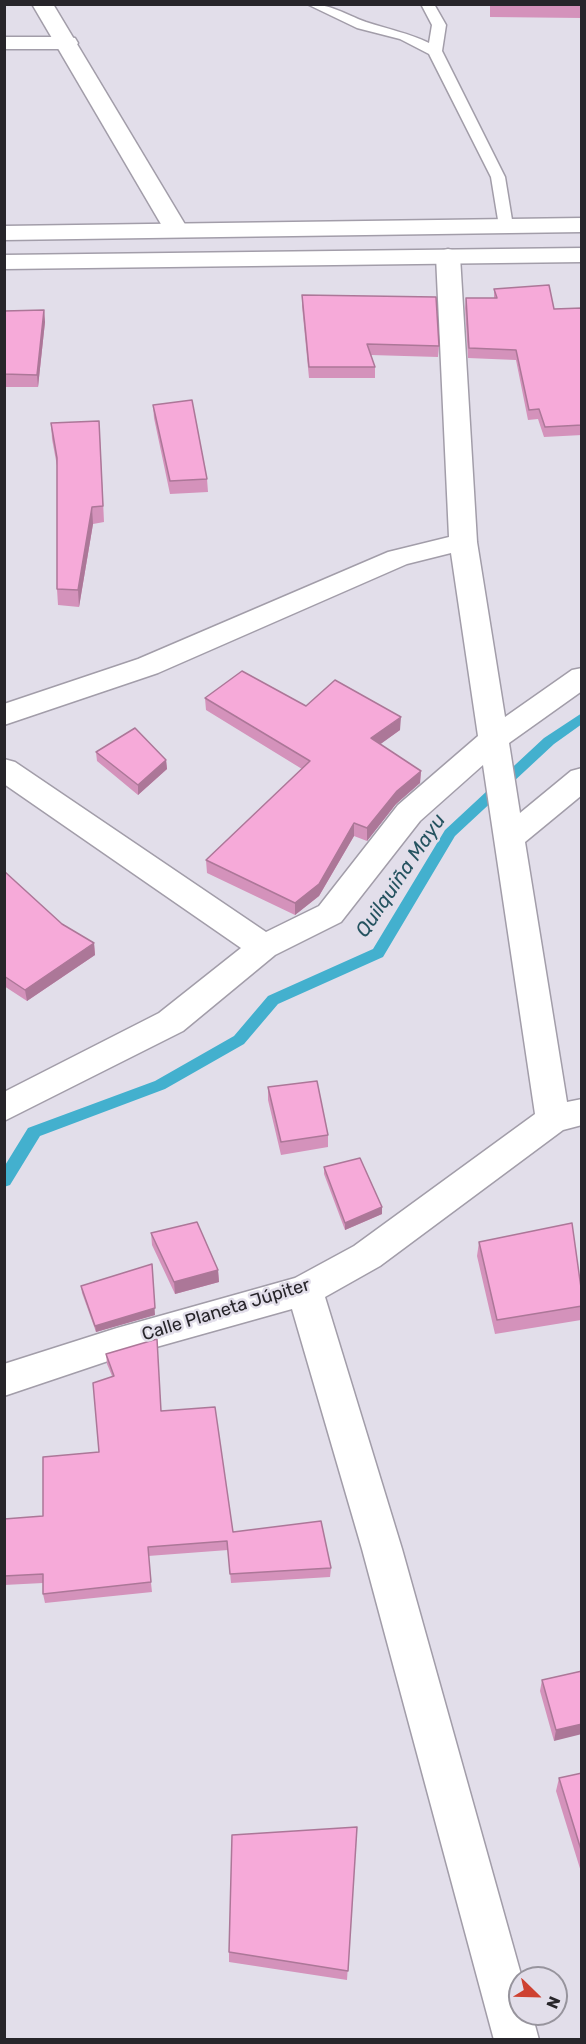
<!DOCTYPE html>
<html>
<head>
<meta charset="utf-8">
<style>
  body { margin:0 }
  #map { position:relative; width:586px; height:2044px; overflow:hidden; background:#e2deea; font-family:Rubik,sans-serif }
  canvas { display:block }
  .frame { position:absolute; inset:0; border:6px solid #27252a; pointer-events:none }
  .north { position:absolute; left:508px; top:1966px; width:60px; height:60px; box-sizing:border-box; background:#e2deea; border:2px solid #97949d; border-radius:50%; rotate:113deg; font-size:16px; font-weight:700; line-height:24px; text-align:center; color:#27252a }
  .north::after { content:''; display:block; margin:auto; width:21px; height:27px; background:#ce4131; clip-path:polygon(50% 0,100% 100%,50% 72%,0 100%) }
</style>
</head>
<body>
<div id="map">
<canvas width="586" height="2044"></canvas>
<div class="frame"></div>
<div class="north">N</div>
</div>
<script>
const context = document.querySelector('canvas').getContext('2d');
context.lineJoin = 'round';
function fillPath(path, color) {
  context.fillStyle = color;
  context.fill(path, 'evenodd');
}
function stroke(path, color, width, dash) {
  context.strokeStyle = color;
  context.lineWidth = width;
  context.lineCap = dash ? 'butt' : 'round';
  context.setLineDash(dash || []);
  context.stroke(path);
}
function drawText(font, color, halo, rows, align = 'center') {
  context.font = font + ' Rubik,sans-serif';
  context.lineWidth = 5;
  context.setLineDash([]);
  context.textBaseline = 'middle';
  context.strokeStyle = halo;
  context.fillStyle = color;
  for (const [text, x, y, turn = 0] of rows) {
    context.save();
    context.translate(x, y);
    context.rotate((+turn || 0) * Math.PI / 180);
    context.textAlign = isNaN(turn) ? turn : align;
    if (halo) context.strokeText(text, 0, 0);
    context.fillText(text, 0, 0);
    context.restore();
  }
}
const stream = new Path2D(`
  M582,713V724L554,744L455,836L383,957L278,1004L244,1044L165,1089L40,1136L10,1185L4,1187V1167L28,1128L155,1081L234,1036L268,996L373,949L445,830L544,738Z`);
const lane = new Path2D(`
  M307,4C331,4 344,14 366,22C387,29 409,33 429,43L432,25L421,4H434L446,25L442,51L505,177L513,226L511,229H501L499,226L491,177L429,54L400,39L357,28Z`);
const street = new Path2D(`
  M4,37H67L75,38L78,43L75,48L67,49H4Z
  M448,249L456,251L460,256L477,542L505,717L572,670L582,668V691L509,743L520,813L571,771L582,768V795L525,842L567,1102L582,1099V1125L563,1130L380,1266L325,1297L402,1549L522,1978H520V2014H532L539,2040H494L362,1549L292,1309L117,1358L4,1396V1364L117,1328L295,1278L354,1246L535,1114L483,765L420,821L341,922L275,955L183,1031L4,1121V1092L159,1013L241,948L4,784V759L15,762L266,932L319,906L398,805L478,736L451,553L407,564L158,673L4,725V704L138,659L388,552L449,537L436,256L440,251Z`);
const secondary = new Path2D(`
  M32,4H53L189,231L185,236H169L165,231Z`);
const highway = new Path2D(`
  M582,218V232L4,240V226Z
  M582,248V262L4,269V255Z`);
const wall = new Path2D(`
  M490,4H582V18L490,17Z
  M494,289L554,309L582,308V435L544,437L538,419L528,420L516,360L468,358L465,308L466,298H494Z
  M302,295L439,346L438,357L371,355L375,367V378H309L302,306Z
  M44,310L45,322L38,387H4V311Z
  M153,405L207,479L208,492L170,494L154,418Z
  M51,423L100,437L104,522L93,524L79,607L58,605L57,589V466L52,439Z
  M205,698L306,706L400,730L380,744L421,771L420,783L396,804L367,841L354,836L319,896L295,915L207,873L206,860L302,769L206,710Z
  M96,752L166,760L167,769L138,795L97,761Z
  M4,871L62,924L94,943L95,955L27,1001L4,986Z
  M268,1087L328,1135V1147L281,1155L268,1100Z
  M324,1167L382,1207V1214L345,1230L324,1174Z
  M151,1233L218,1270L219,1282L175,1294L152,1245Z
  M479,1242L582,1306L581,1320L495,1334L477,1256Z
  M81,1286L155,1315L96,1332L82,1293Z
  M106,1354L162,1411L233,1532L331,1568L330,1577L231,1583L228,1550L148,1556L152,1592L45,1603L43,1594V1583L4,1585V1519L43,1516L99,1452L112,1376L107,1364Z
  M582,1671L554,1741L540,1691L542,1680Z
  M582,1773V1875L556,1791L559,1778Z
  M357,1827L347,1980L229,1962V1952Z`);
const shadedWall = new Path2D(`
  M44,310L45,322L38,387L37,375Z
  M92,507L93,524L79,607L78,590Z
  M401,717L400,730L371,751V738Z
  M166,760L167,769L138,795V785Z
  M421,771L420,783L396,804L367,841V828L397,791Z
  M354,823V836L319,896L295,915V903Z
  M94,943L95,955L27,1001L25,990Z
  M382,1207V1214L345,1230V1223Z
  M152,1264L155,1315L96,1332L95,1326Z
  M218,1270L219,1282L175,1294L174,1282Z
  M582,1724V1734L554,1741L556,1730Z`);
const building = new Path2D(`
  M549,285L554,309L582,308V425L545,427L539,409L529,410L516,350L469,348L466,298H497L494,289Z
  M302,295L436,297L439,346L367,344L375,367H309Z
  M44,310L37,375L4,374V311Z
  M192,400L207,479L170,481L153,405Z
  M99,421L103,506L92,507L78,590L57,589V458L51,423Z
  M242,671L306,706L335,680L401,717L371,738L421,771L397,791L367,828L354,823L319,884L295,903L206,860L310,761L205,698Z
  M135,728L166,760L138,785L96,752Z
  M4,871L62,924L94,943L25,990L4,976Z
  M317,1081L328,1135L281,1142L268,1087Z
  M360,1158L382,1207L345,1223L324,1167Z
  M197,1222L218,1270L174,1282L151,1233Z
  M572,1223L582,1295V1306L497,1320L479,1242Z
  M152,1264L155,1308L95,1326L81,1286Z
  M157,1339L161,1411L215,1407L233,1532L321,1521L331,1568L230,1574L227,1541L148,1547L151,1582L43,1594V1574L4,1576V1519L43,1516V1457L99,1452L93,1383L114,1376L106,1354Z
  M582,1671V1724L556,1730L542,1680Z
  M582,1773V1853L559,1778Z
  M357,1827L348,1971L229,1952L232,1835Z`);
const streetNames = [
  ["Calle Planeta Júpiter",226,1310,-17]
];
const waterNames = [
  ["Quilquiña Mayu",401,876,-56]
];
fillPath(stream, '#43b0ce');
stroke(lane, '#a29da9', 3);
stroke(street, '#a29da9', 3);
stroke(secondary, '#a29da9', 3);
stroke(highway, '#a29da9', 3);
fillPath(lane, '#fff');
fillPath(street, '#fff');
fillPath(secondary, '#fff');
fillPath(highway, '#fff');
fillPath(wall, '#d492bb');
fillPath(shadedWall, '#ac7798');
fillPath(building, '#f6aad9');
stroke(building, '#ac7798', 1.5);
drawText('18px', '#27252a', '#e2deea', streetNames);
drawText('italic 20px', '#255360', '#e2deea', waterNames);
</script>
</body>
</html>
